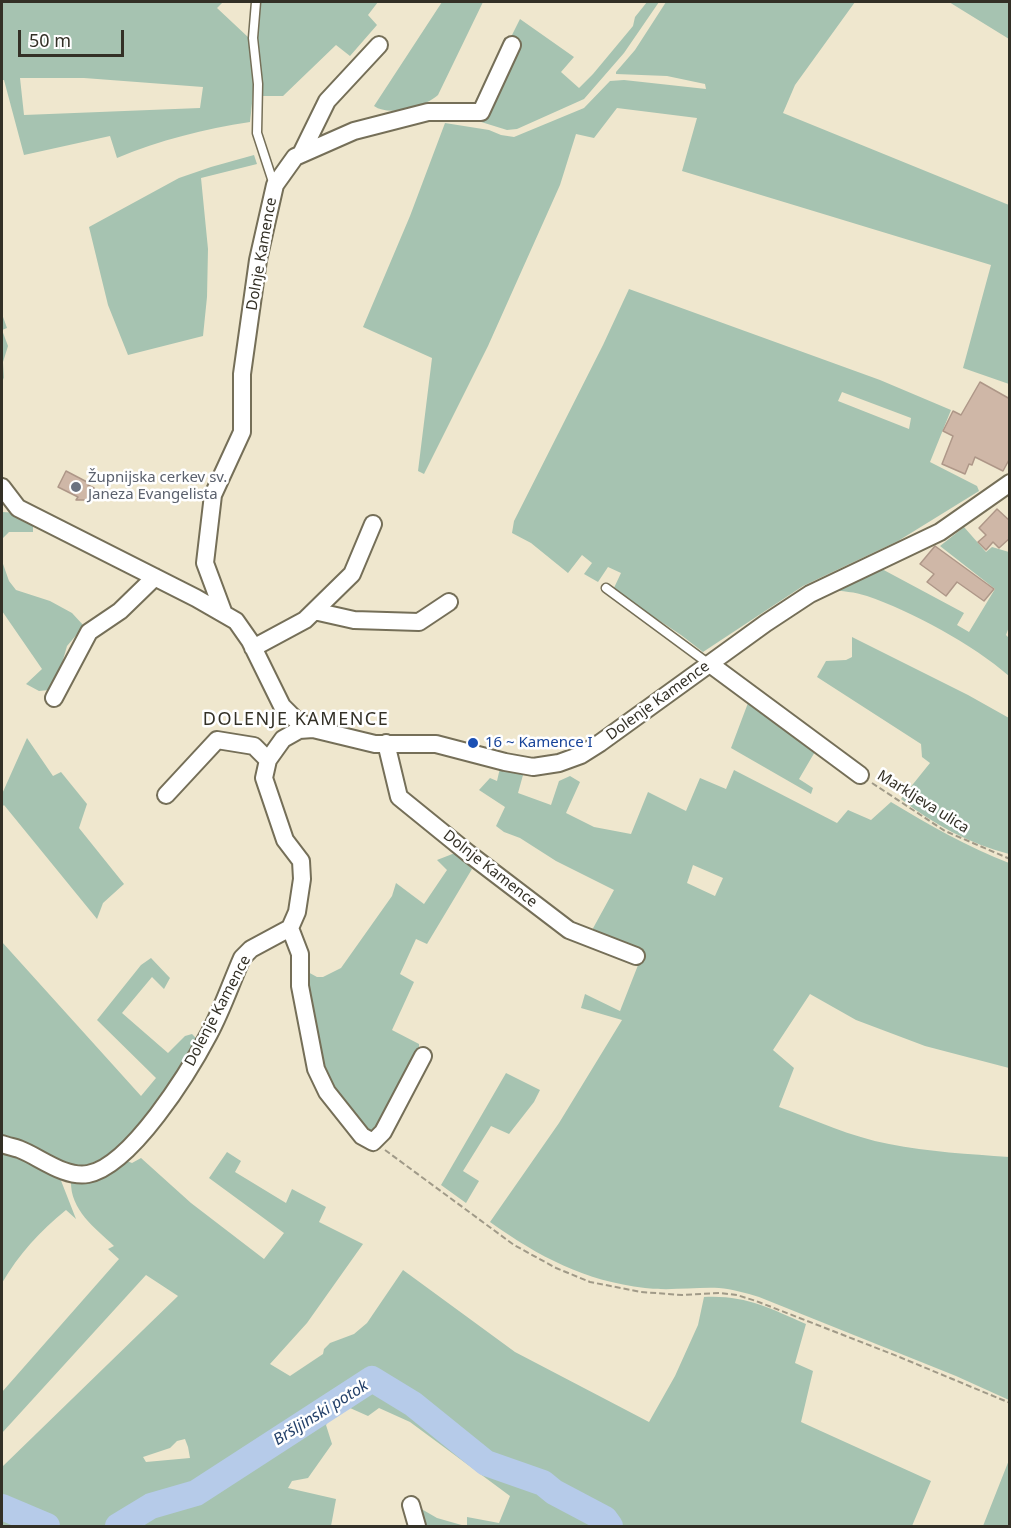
<!DOCTYPE html>
<html>
<head>
<meta charset="utf-8">
<style>
  body { margin:0 }
  #map { position:relative; width:1011px; height:1528px; overflow:hidden; background:#efe7ce; font-family:"Noto Sans",sans-serif }
  canvas { display:block }
  .frame { position:absolute; inset:0; border:3px solid #333026; pointer-events:none }
  .scale { position:absolute; left:18px; top:30px; width:106px; height:27px; box-sizing:border-box; border:3px solid #333026; border-top:0; padding-left:8px; font-size:18px; line-height:21px; white-space:nowrap; color:#333026; -webkit-text-stroke:4px #fff; paint-order:stroke }
</style>
</head>
<body>
<div id="map">
<canvas width="1011" height="1528"></canvas>
<div class="frame"></div>
<div class="scale">50 m</div>
</div>
<script>
const context = document.querySelector('canvas').getContext('2d');
context.lineJoin = 'round';
function fillPath(path, color) {
  context.fillStyle = color;
  context.fill(path, 'evenodd');
}
function stroke(path, color, width, dash) {
  context.strokeStyle = color;
  context.lineWidth = width;
  context.lineCap = dash ? 'butt' : 'round';
  context.setLineDash(dash || []);
  context.stroke(path);
}
function drawText(font, color, halo, rows, align = 'center') {
  context.font = font + ' "Noto Sans",sans-serif';
  context.lineWidth = 5;
  context.setLineDash([]);
  context.textBaseline = 'middle';
  context.strokeStyle = halo;
  context.fillStyle = color;
  for (const [text, x, y, turn = 0] of rows) {
    context.save();
    context.translate(x, y);
    context.rotate((+turn || 0) * Math.PI / 180);
    context.textAlign = isNaN(turn) ? turn : align;
    if (halo) context.strokeText(text, 0, 0);
    context.fillText(text, 0, 0);
    context.restore();
  }
}
const green = new Path2D(`
  M2,2H223L217,8L249,38L253,68V94L250,122C204,129 160,140 117,158L110,136L24,155L4,80H2ZM20,78H84L203,87L200,108L24,115Z
  M260,2H378L368,15L377,25L350,56L336,45L283,96H262L257,35Z
  M442,2H483L438,95C425,107 389,117 374,106Z
  M647,2H659L624,53L584,99L517,129L507,130L478,121L476,107L520,19L574,57L561,72L579,88L593,74L633,26L635,17Z
  M666,2H855L795,85L783,113L1009,205V384L963,368L991,265L682,171L697,118L617,108L594,138L576,134L560,185L488,346L424,474L418,471L432,358L363,327L410,216L445,123L489,130L501,135L514,137L584,108L610,81L624,80L706,89L705,84L667,76L616,74V72L635,50Z
  M949,2H1009V39Z
  M254,155L257,164L201,178L208,249L207,297L203,336L128,355L108,305L89,227L179,178L211,167Z
  M629,289L880,380L951,410L930,462L977,486L979,491L898,541L803,586L703,652L681,635L613,590L621,573L608,567L598,582L584,574L592,563L582,555L568,573L531,543L512,533L514,521L603,345ZM842,392L911,418L909,429L838,401Z
  M2,314L7,328L2,330L8,346L3,362L4,380L2,375Z
  M2,512L22,513L33,522V532H9L2,539V547Z
  M964,527L986,552L992,547L1009,552L1010,624L1006,635L1009,638V676C974,645 911,611 867,596C855,592 842,591 830,590L880,568L964,613L957,625L969,632L995,589L940,546Z
  M2,561L9,581L16,590L50,601L72,613L84,626L67,646L57,681L49,690L39,691L26,684L42,669L2,611Z
  M852,637L968,695L1009,718V854C970,844 933,824 901,799L930,763L922,757L921,744L817,677L826,661L846,660L852,657Z
  M748,703L816,750L799,779L813,788L811,794L731,748Z
  M27,738L53,776L61,772L87,804L79,828L124,884L103,903L97,919L4,805L2,807V794Z
  M500,768L523,775L518,793L551,805L559,781L570,776L580,782L566,813L594,827L631,834L648,792L686,811L700,778L726,789L734,770L837,823L848,810L871,820L891,802C929,825 968,847 1009,863V1068L925,1046L856,1020L810,994L773,1050L794,1068L779,1107C815,1120 851,1137 889,1144C929,1152 969,1154 1009,1157V1400L956,1376L759,1297C746,1293 732,1289 719,1288C694,1287 670,1291 645,1288C585,1281 539,1257 490,1222L559,1123L622,1020L581,1008L585,994L620,1011L642,955L591,932L614,890L556,861L520,838L504,832L496,826L505,807L479,790L490,778L497,781ZM693,865L723,878L715,896L687,883Z
  M455,853L472,869L427,944L416,939L400,974L414,982L392,1030L419,1044V1053L378,1131L367,1134L318,1066L306,971L317,977H323L341,968L392,896L396,883L424,904L447,870L437,860Z
  M2,942L141,1096L156,1078L97,1020L141,965L151,958L170,978L164,989L152,977L122,1013L168,1053L185,1036L192,1034L197,1039C175,1079 125,1165 74,1167L2,1139Z
  M506,1073L540,1090L534,1102L509,1134L491,1126L463,1171L479,1181L466,1203L441,1185Z
  M2,1152L42,1168L60,1178L76,1219L66,1210C40,1231 19,1254 2,1283Z
  M227,1152L241,1161L235,1172L286,1203L292,1189L326,1207L319,1222L363,1244L307,1323L270,1364L290,1376L323,1354L324,1349L330,1343L354,1334L367,1323L403,1270L515,1352L649,1422L675,1376L698,1325L704,1297C746,1295 769,1308 806,1324L795,1363L813,1371L801,1422L931,1481L912,1526H467V1517L499,1523L510,1496L410,1422L379,1408L368,1416L341,1404L326,1425L332,1444L308,1478L292,1481L288,1488L336,1499L331,1526H2V1467L178,1296L146,1275L2,1433V1392L119,1259L108,1249L114,1246C95,1228 70,1210 71,1181L122,1159L132,1163L141,1158L191,1203L264,1259L284,1233L209,1178ZM185,1439L188,1447L190,1458L146,1462L143,1457L170,1448L177,1441Z
  M1009,1460V1526H983Z
  M418,1507L437,1518L465,1526H422Z`);
const river = new Path2D(`
  M2,1507L47,1526
  M118,1526L151,1506L196,1493L372,1379L413,1404L486,1463L543,1483L554,1492L605,1519L610,1526`);
const building = new Path2D(`
  M980,382L1010,399V458L1003,471L975,457L972,465L969,464L965,474L942,464L953,436L943,431L953,411L961,415Z
  M66,471L89,483L88,485L94,488L96,494L93,500H76L78,497L58,487Z
  M997,509L1010,521V538L999,548L993,542L986,550L978,542L986,535L979,528Z
  M935,546L994,589L984,601L957,582L946,596L927,582L934,574L920,564Z`);
const path = new Path2D(`
  M872,783L945,831L1010,859
  M385,1150L514,1245L556,1268L590,1282L641,1292L682,1295L720,1293L737,1295L756,1301L897,1356L1010,1403`);
const service = new Path2D(`
  M256,2L253,38L258,84L257,133L274,185
  M606,588L709,664`);
const minor = new Path2D(`
  M301,154L327,101L379,45
  M2,487L18,508L196,598L236,621L250,641L282,706L296,720L313,729
  M314,611L354,620L419,622L449,602
  M224,614L205,563L213,495L242,432V374L258,260L275,185L295,157L354,131L428,112H481L512,45
  M253,648L305,620L352,574L373,524
  M710,664L860,775
  M54,698L89,632L120,611L155,577
  M386,743L399,797L468,853L569,930L636,956
  M166,795L217,740L254,746L268,760
  M290,928L300,954V986L316,1069L327,1092L362,1136L373,1142L383,1132L423,1056
  M2,1144C7,1146 13,1147 19,1149C40,1157 64,1178 88,1174C131,1166 189,1072 209,1034C222,1010 231,983 242,958L251,949L290,928L297,912L302,879L301,861L285,840L264,778L268,760L283,739L299,730L313,729L375,744H436L505,762L533,767L559,763L581,755L600,743L766,623L810,594L940,532L1010,483
  M411,1505L417,1526`);
const markers = [
  [76,487,6,"#6b7280"],
  [473,743,6,"#1a4fb4"]
];
const streetNames = [
  ["Dolnje Kamence",262,254,-80],
  ["Dolenje Kamence",658,701,-36],
  ["Markljeva ulica",923,802,32],
  ["Dolnje Kamence",490,869,38],
  ["Dolenje Kamence",218,1011,-62]
];
const worshipNames = [
  ["Župnijska cerkev sv.",88,478],
  ["Janeza Evangelista",88,495]
];
const transitNames = [
  ["16 ~ Kamence I",485,743]
];
const waterNames = [
  ["Bršljinski potok",321,1413,-32]
];
const quarterNames = [
  ["DOLENJE KAMENCE",296,720]
];
fillPath(green, '#a6c3b1');
stroke(river, '#b6cbe9', 26);
fillPath(building, '#cfb7a7');
stroke(building, '#ae9788', 1.5);
stroke(service, '#756f58', 11);
stroke(minor, '#756f58', 20);
stroke(path, '#a09a88', 2, [6, 3]);
stroke(service, '#fff', 8);
stroke(minor, '#fff', 16);
for (const [x, y, r, color] of markers) {
  const dot = new Path2D();
  dot.arc(x, y, r, 0, 2 * Math.PI);
  context.fillStyle = color;
  context.fill(dot);
  stroke(dot, '#fff', 2);
}
drawText('15px', '#333026', '#fff', streetNames);
drawText('15px', '#5b616d', '#fff', worshipNames, 'left');
drawText('15px', '#164399', '#fff', transitNames, 'left');
drawText('italic 16px', '#25426b', '#fff', waterNames);
context.letterSpacing = '1.5px';
drawText('18px', '#333026', '#fff', quarterNames);
context.letterSpacing = '0px';
</script>
</body>
</html>
